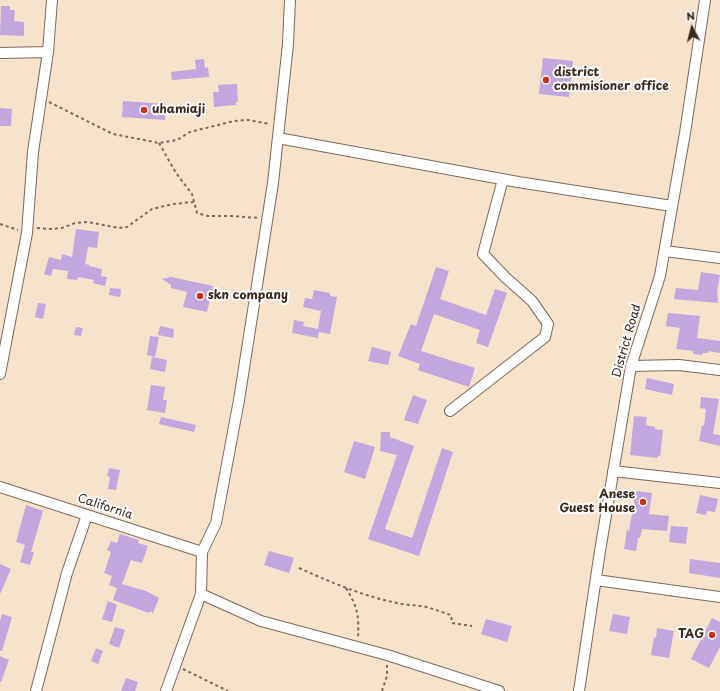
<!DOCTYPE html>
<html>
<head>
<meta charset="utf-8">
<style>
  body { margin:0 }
  #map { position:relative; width:720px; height:691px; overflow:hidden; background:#f7e2cb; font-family:"Playpen Sans",sans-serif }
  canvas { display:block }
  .north { position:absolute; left:672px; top:8px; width:40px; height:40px; -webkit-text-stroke:3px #fff; paint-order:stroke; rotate:353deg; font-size:11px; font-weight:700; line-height:16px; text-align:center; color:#3b2a1e }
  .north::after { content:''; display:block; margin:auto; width:14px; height:18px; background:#3b2a1e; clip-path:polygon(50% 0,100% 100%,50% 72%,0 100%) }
</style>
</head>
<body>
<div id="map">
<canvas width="720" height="691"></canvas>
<div class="north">N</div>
</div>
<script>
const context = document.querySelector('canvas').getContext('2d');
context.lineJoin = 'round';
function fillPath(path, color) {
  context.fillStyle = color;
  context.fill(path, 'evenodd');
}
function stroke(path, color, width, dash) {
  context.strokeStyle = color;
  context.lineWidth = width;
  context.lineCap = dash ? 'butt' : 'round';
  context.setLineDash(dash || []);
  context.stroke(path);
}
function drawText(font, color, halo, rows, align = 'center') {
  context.font = font + ' "Playpen Sans",sans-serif';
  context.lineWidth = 4;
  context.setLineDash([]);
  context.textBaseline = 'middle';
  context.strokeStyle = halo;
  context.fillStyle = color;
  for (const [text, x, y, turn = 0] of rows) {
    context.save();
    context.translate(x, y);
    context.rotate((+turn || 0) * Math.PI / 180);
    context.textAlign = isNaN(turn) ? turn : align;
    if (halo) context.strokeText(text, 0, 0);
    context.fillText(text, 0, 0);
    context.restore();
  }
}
const building = new Path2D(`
  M1,6H10V10H15L14,21L24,22V36L0,35Z
  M543,58L573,61L569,97L539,94Z
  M204,59L205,68L208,67L209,77L172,80L171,72L196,69L195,60Z
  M237,84L238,102H236V105L214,107L213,92H219L218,85Z
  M123,101L166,104L165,120L122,117Z
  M0,108L12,109L11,126H0Z
  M76,229L99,232L97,248L88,247L85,264L90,265L89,266L102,269L101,276L107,277L105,286L93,283L94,280L78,277L77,280L67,279L68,271L53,269L51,276L44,274L49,257L61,260L62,254L72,257Z
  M436,267L449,271L440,299L486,315L495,289L507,293L488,347L476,343L480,330L434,314L421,351L475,368L469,387L418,370L420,364L398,356L411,324L416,326Z
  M701,272L720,275L717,291L718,303L674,299L676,288L698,290Z
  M171,277L213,286L207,312L183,307L187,292L171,288V285L162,279Z
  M110,288L121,289L120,297L109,295Z
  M314,290L330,293V296L337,297L330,334L319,332L318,338L292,333L294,320L304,322L303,326L318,329L321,311L303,307L305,298L312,299Z
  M38,303L46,304L43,319L35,317Z
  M668,313L700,316L697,338L720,341V353L708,351V353H703L702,355L693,354V351L676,349L680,328L666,326Z
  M160,326L174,329L173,338L158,335Z
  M76,327L83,328L81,336L74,335Z
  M150,336L159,337L155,357L147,355Z
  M372,347L391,352L388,365L368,361Z
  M152,357L167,360L165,372L150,369Z
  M647,378L674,384L672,395L645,389Z
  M151,385L165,387L163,400H167L165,413L147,410Z
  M413,395L427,400L418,424L404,420Z
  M701,397L719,399L713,434L720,435V446L699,441L702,425L704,426L706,409L700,408Z
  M634,416L647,417L646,425L655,427V429L663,430L660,456H658L657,458L630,455Z
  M161,417L196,425L194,432L159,424Z
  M381,432H390V437L414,446L385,529L412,538L442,448L453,452L419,556L368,539L397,455L380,451Z
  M354,441L375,447L365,479L344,472Z
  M109,468L120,470L116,490L108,489L110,477L107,476Z
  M636,491L652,493L649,514L669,516L667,531L642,529L640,538H638L636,551L624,549L627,530L629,531Z
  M700,495L718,499L715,512L707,511L706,515L696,513Z
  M26,505L43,511L31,552H34L30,565L20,562L25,545L16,542Z
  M671,526L688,527L686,544L669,542Z
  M120,534L139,540L138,543L148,546L142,563L131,560L122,584L146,591L159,598L153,613L150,611L149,613L113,600L117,588L109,585L112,576L104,573L111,552L107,550L111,541L117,543Z
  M269,551L294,558L289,573L264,565Z
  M690,559L720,563V578L689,573Z
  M0,564L11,569L0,594Z
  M108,601L117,605L112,622L102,619Z
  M2,614L12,617L2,651H0V621Z
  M613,614L630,617L627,634L609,631Z
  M712,618L720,622V647L709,668L691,659Z
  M486,619L512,626L507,642L481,634Z
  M115,627L125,630L119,648L109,644Z
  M657,628L674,631L669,658L651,655L654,637L656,638Z
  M96,648L103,651L98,664L91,661Z
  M0,656L9,660L1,682H0Z
  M126,678L138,682L135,691H121Z`);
const path = new Path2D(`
  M49,102L113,134L159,143L177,140L190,132L234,121L248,120L270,124
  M159,143L176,173L192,194L197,213L208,216H233L259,218
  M0,224L18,230
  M37,228L51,229L62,228L75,223L88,222L119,228L127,227L152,209L173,204L194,202
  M299,568C330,582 363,596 397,603C405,605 414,605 422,606C432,608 441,612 451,615L452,623L472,626
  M346,588C358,608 359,615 358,639
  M183,669L228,691
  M382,691L387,676V665`);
const minor = new Path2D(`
  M0,53L48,52
  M278,138L518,182L672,206
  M665,251L720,258
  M631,366L679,365L720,370
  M0,374L27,233L33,152L48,52L52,0
  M450,411L545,337L548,324L532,301L505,277L483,254L503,179
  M613,471L720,483
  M0,487L202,552
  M596,580L720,597
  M201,594L261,621L387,655L499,691
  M36,691L67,573L87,515
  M166,691L201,594L202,552L216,523L239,400L273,183L288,44L290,0
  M579,691L600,551L631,366L660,276L685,133L705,0`);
const markers = [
  [546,80,4,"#c8321e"],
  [144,110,4,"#c8321e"],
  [200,296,4,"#c8321e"],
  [643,502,4,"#c8321e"],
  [712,635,4,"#c8321e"]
];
const poiNames = [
  ["district",554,73],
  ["commisioner office",554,87],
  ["uhamiaji",152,110],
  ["skn company",208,296],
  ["Anese",635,495,"right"],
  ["Guest House",635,509,"right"],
  ["TAG",704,635,"right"]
];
const streetNames = [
  ["District Road",627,341,-74],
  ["California",105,507,18]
];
fillPath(building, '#c1a7de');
stroke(minor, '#7d6a5b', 12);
stroke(path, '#7d6a5b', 2, [3, 3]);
stroke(minor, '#fff', 10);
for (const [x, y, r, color] of markers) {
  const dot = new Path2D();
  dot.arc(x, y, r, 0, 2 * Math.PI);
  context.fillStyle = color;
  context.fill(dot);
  stroke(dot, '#fff', 1.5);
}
drawText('bold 12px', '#3b2a1e', '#fff', poiNames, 'left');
drawText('12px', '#3b2a1e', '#fff', streetNames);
</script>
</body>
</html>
